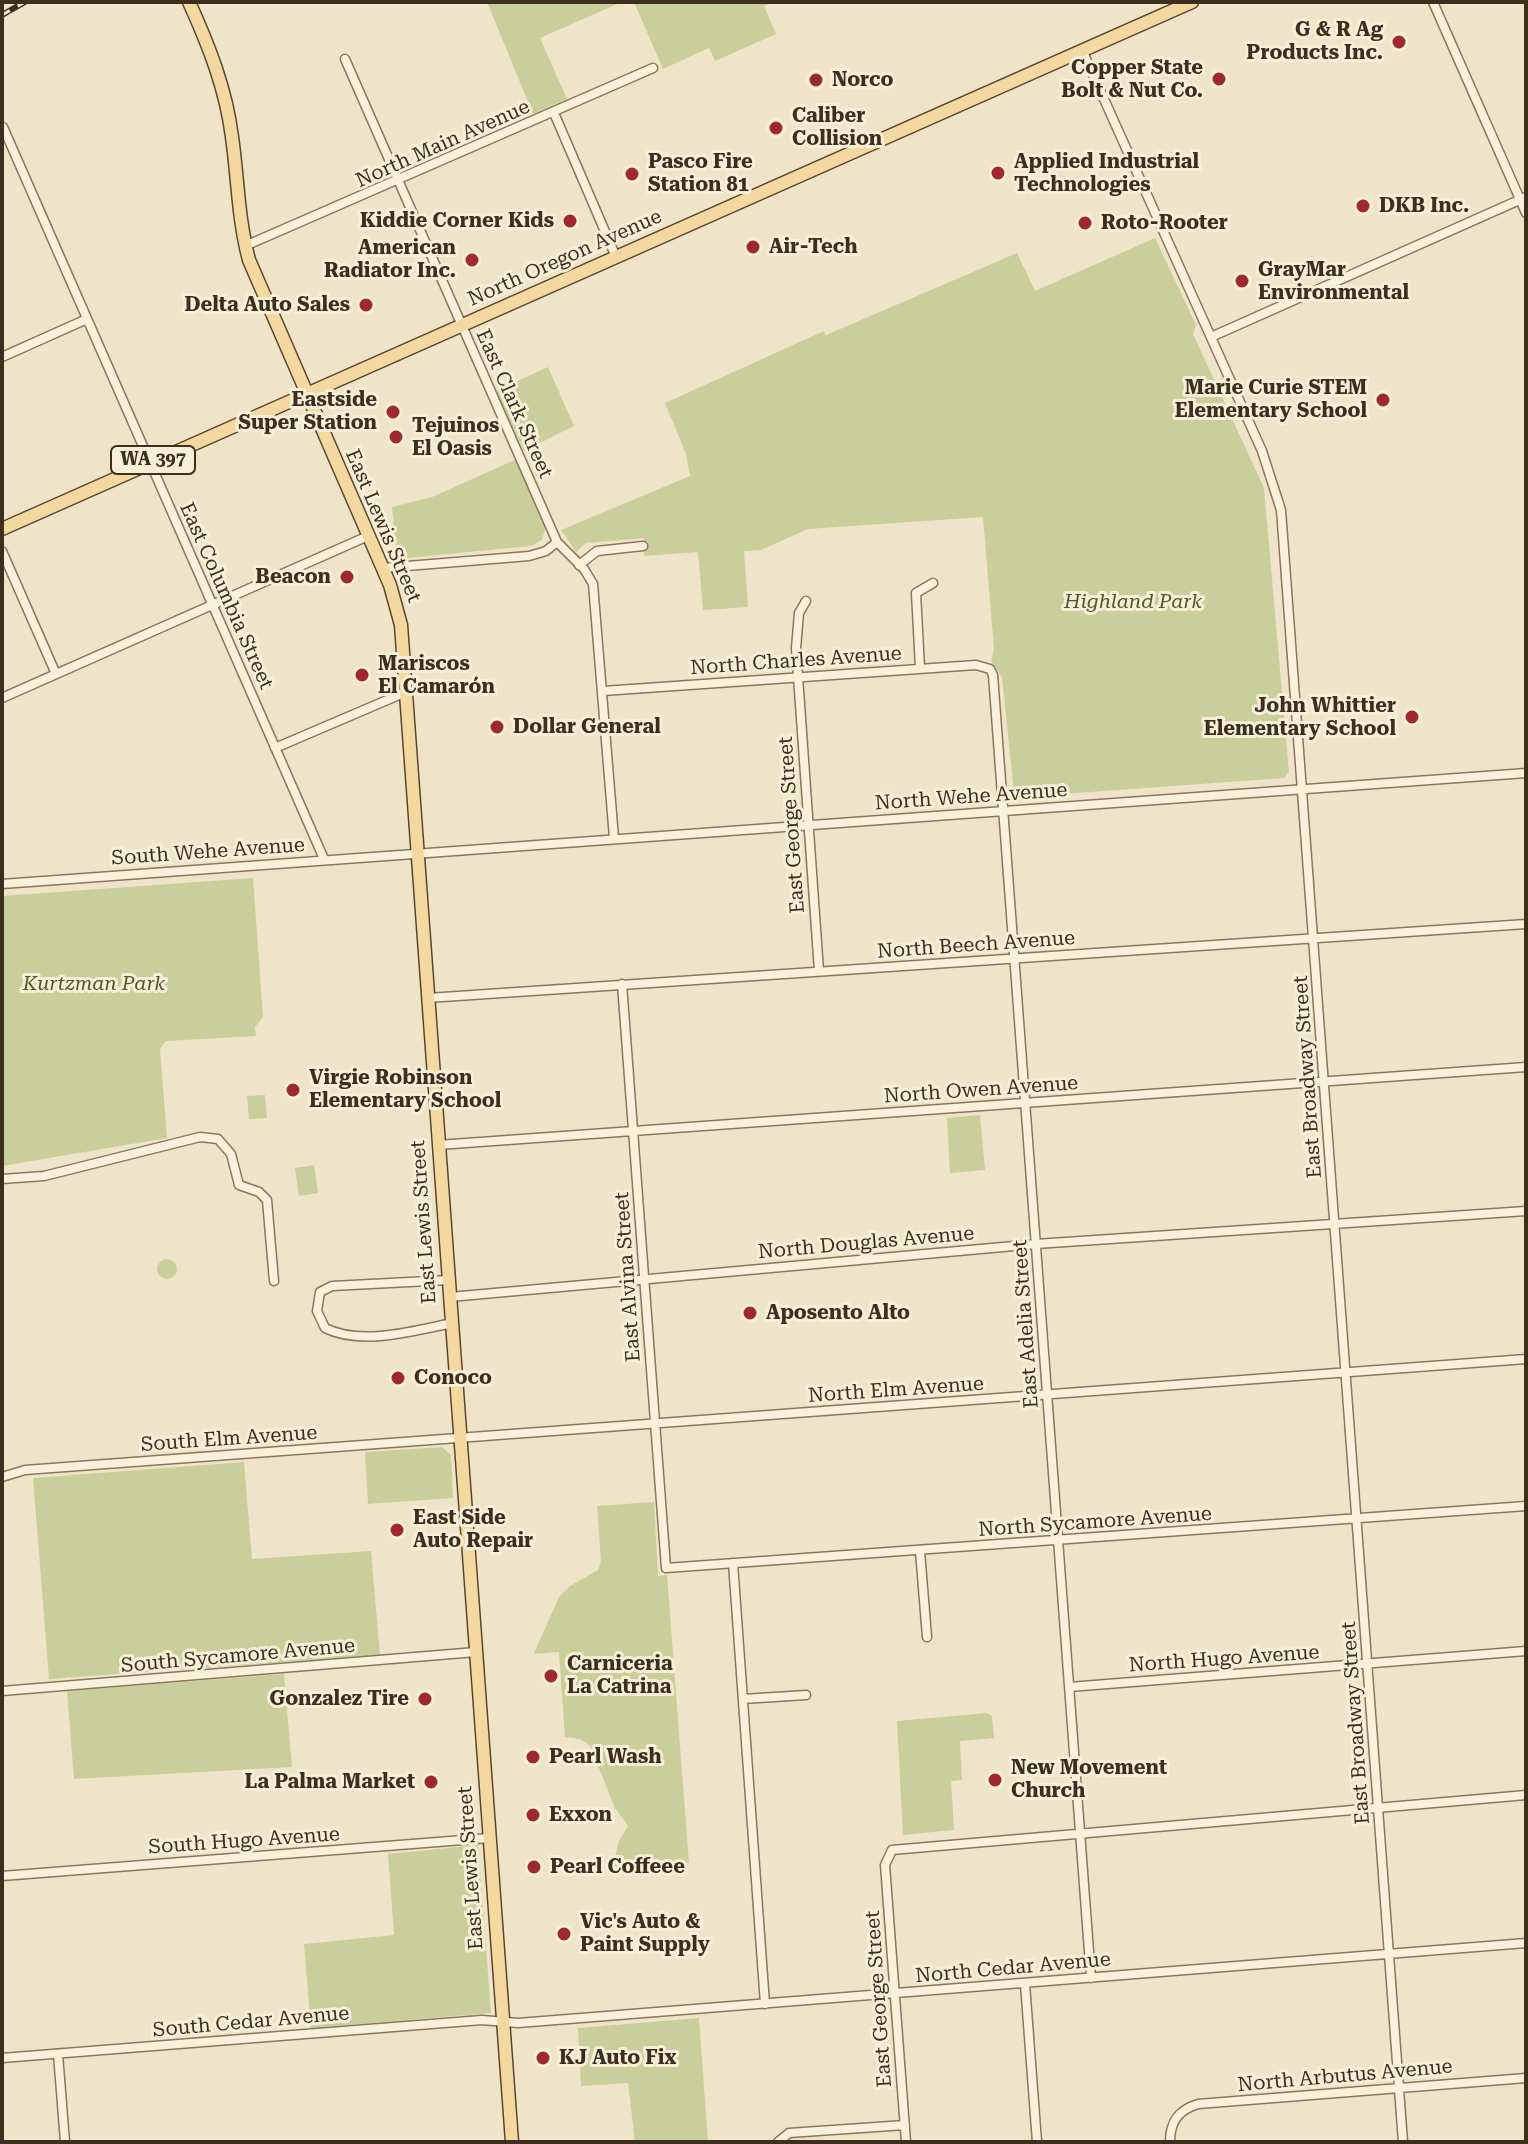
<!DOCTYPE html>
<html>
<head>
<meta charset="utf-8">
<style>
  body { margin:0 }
  #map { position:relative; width:1528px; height:2144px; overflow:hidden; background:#f0e4c8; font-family:"Roboto Serif",serif }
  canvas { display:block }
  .frame { position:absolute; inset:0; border:4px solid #3d2e20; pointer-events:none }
</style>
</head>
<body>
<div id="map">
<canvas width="1528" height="2144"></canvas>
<div class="frame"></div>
</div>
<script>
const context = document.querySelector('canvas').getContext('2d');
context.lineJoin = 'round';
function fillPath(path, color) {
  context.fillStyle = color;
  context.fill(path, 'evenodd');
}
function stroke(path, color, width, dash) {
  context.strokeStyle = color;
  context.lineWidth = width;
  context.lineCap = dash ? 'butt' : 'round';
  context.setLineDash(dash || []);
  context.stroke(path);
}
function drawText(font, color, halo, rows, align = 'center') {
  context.font = font + ' "Roboto Serif",serif';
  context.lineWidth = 6;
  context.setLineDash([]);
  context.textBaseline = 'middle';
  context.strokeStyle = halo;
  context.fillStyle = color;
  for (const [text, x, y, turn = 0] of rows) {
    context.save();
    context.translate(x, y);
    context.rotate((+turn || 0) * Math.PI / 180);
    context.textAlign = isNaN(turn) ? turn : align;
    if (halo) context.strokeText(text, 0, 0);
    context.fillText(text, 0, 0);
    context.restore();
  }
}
const green = new Path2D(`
  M487,2H622L540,38L567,99L533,114Z
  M634,2H772L764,6L776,34L715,61L709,48L663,69Z
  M1155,238L1196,325L1193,334L1264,488L1289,772L1284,778L1021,797L1014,792L1002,677L991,661L994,649L983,517L808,529L761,550L744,551L748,607L703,610L698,552L644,556V538L586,543L576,552L561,530L690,476L686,454L665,403L824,331L826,335L1017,253L1035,291Z
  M548,367L574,426L524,451L496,391Z
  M517,459L546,525L542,540L531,546L397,559L392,507L432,497Z
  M253,878L263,1017L255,1027L256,1036L166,1041L160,1049L167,1138L2,1166V896Z
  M265,1095L267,1118L249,1119L247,1096Z
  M980,1115L985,1170L950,1173L947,1118Z
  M314,1165L318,1193L299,1196L295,1168Z
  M157 1269a10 10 0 1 1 20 0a10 10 0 1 1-20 0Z
  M442,1447L451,1455L453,1498L368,1504L365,1452Z
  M244,1462L252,1559L371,1551L380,1655L49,1679L33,1478Z
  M654,1502L658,1576L667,1575L689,1863L612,1869L619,1841L628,1826L615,1808L590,1746L580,1739L565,1737L559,1652L534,1654L535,1651L559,1597L570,1586L598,1570L601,1561L597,1506Z
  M284,1674L292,1767L74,1779L67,1691Z
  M987,1713L992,1716L994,1738L960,1741L962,1780L951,1781L954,1830L903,1835L897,1721Z
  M478,1845L491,2013L311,2028L304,1944L394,1935L388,1854Z
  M699,2018L708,2142H635L628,2083L581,2086L578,2028Z`);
const minor = new Path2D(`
  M1433,2L1526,213
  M1082,50L1262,451L1281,510L1403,2142
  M345,59L557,542L584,569L593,584L614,838
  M554,113L616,257
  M3,127L324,859
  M245,246L653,68
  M1211,337L1526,197
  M2,357L87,319
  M2,551L56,674
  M579,565L597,551L643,546
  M383,568L529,556L546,551L557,542
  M806,601L799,613L796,648L819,971
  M920,668L916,593L933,583
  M603,691L976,665L990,669L993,675L1091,1978
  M2,698L368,536
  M275,748L406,692
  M2,884L1526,773
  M622,984L666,1568L1526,1506
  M428,998L1526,924
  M438,1145L1526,1067
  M2,1179L44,1176L200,1137L218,1139L231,1154L239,1185L259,1192L267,1200L274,1281
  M448,1280L332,1286L320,1292L317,1311L325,1328C361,1346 414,1331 452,1323
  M450,1297L1036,1244L1526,1211
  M2,1477L25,1470L1526,1359
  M920,1551L927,1637
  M733,1563L765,2004
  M1069,1687L1526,1651
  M2,1691L476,1652
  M743,1699L806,1695
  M2,1876L489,1838
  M1025,1984L1037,2142
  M58,2054L65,2142
  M2,2058L482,2020L518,2023L1526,1943
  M778,2142L789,2133L905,2125
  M906,2142L885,1865L892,1850L1526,1795
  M1170,2142C1170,2122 1178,2110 1198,2104L1526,2078`);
const primary = new Path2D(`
  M189,2C209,46 226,89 232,137C238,179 238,219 249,260L390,585L401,625L512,2142
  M2,529L1192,2`);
const rail = new Path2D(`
  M2,15L25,2`);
const markers = [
  [1399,42,8,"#9e2a2b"],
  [1219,79,8,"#9e2a2b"],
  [816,80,8,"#9e2a2b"],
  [776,128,8,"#9e2a2b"],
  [998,173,8,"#9e2a2b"],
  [632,174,8,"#9e2a2b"],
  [1363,206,8,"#9e2a2b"],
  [570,221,8,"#9e2a2b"],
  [1085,223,8,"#9e2a2b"],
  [753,247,8,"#9e2a2b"],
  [472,260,8,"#9e2a2b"],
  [1242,281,8,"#9e2a2b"],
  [366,305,8,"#9e2a2b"],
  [1383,400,8,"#9e2a2b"],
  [393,412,8,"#9e2a2b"],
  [396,437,8,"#9e2a2b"],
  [347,577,8,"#9e2a2b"],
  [362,675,8,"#9e2a2b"],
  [1412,717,8,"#9e2a2b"],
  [497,727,8,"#9e2a2b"],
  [293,1090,8,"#9e2a2b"],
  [750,1313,8,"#9e2a2b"],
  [398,1378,8,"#9e2a2b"],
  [397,1530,8,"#9e2a2b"],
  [551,1676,8,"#9e2a2b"],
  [425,1699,8,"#9e2a2b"],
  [533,1757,8,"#9e2a2b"],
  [995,1780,8,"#9e2a2b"],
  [431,1782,8,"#9e2a2b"],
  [533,1815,8,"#9e2a2b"],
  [534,1867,8,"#9e2a2b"],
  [564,1934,8,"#9e2a2b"],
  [543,2058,8,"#9e2a2b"]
];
const shields = [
  [153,460,84]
];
const shieldNames = [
  ["WA 397",153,460]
];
const poiNames = [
  ["G & R Ag",1383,30,"right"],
  ["Products Inc.",1383,53,"right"],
  ["Copper State",1203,68,"right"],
  ["Bolt & Nut Co.",1203,91,"right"],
  ["Norco",832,80],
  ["Caliber",792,116],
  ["Collision",792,139],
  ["Pasco Fire",648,162],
  ["Station 81",648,185],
  ["Applied Industrial",1014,162],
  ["Technologies",1014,185],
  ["DKB Inc.",1379,206],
  ["Kiddie Corner Kids",554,221,"right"],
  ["Roto-Rooter",1101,223],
  ["Air-Tech",769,247],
  ["American",456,248,"right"],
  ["Radiator Inc.",456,271,"right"],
  ["GrayMar",1258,270],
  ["Environmental",1258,293],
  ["Delta Auto Sales",350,305,"right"],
  ["Marie Curie STEM",1367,388,"right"],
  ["Elementary School",1367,411,"right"],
  ["Eastside",377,400,"right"],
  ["Super Station",377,423,"right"],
  ["Tejuinos",412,426],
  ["El Oasis",412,449],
  ["Beacon",331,577,"right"],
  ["Mariscos",378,664],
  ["El Camarón",378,687],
  ["John Whittier",1396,706,"right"],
  ["Elementary School",1396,729,"right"],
  ["Dollar General",513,727],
  ["Virgie Robinson",309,1078],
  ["Elementary School",309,1101],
  ["Aposento Alto",766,1313],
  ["Conoco",414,1378],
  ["East Side",413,1518],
  ["Auto Repair",413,1541],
  ["Carniceria",567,1664],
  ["La Catrina",567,1687],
  ["Gonzalez Tire",409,1699,"right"],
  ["Pearl Wash",549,1757],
  ["New Movement",1011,1768],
  ["Church",1011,1791],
  ["La Palma Market",415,1782,"right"],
  ["Exxon",549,1815],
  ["Pearl Coffeee",550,1867],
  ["Vic's Auto &",580,1922],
  ["Paint Supply",580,1945],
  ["KJ Auto Fix",559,2058]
];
const streetNames = [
  ["North Main Avenue",443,144,-24],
  ["North Oregon Avenue",565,258,-24],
  ["East Clark Street",514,404,66],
  ["East Lewis Street",383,526,67],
  ["East Columbia Street",226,596,66],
  ["North Charles Avenue",796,661,-4],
  ["North Wehe Avenue",971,797,-4],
  ["East George Street",792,825,-94],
  ["South Wehe Avenue",208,852,-4],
  ["North Beech Avenue",976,945,-4],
  ["East Broadway Street",1308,1077,-94],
  ["North Owen Avenue",981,1090,-4],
  ["East Lewis Street",424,1222,-94],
  ["North Douglas Avenue",866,1243,-5],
  ["East Alvina Street",628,1277,-94],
  ["East Adelia Street",1026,1324,-94],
  ["North Elm Avenue",896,1390,-4],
  ["South Elm Avenue",229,1439,-4],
  ["North Sycamore Avenue",1095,1522,-4],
  ["South Sycamore Avenue",238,1656,-5],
  ["North Hugo Avenue",1224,1659,-4],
  ["East Broadway Street",1356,1723,-94],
  ["South Hugo Avenue",244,1841,-4],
  ["East Lewis Street",471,1868,-94],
  ["North Cedar Avenue",1013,1968,-5],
  ["East George Street",879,1999,-94],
  ["South Cedar Avenue",251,2022,-5],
  ["North Arbutus Avenue",1345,2076,-5]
];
const parkNames = [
  ["Highland Park",1133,602],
  ["Kurtzman Park",94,984]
];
fillPath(green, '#c9cf9b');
stroke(minor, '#8d765c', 11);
stroke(primary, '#5b4430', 15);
stroke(minor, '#faf1dc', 8);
stroke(primary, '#f3d9a0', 12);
stroke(rail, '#3d2e20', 6);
stroke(rail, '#f7eed8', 3, [9]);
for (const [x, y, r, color] of markers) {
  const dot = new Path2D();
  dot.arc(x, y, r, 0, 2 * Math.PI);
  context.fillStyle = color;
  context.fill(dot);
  stroke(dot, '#f7eed8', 3);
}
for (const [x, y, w] of shields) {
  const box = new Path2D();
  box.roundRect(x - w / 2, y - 14, w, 28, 6);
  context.fillStyle = '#f7eed8';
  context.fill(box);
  stroke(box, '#3d2e20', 2);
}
drawText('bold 18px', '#3d2e20', null, shieldNames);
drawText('bold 20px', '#3d2e20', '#f7eed8', poiNames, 'left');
drawText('20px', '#3d2e20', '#f7eed8', streetNames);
drawText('italic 20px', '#4d5a26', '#f7eed8', parkNames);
</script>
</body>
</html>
